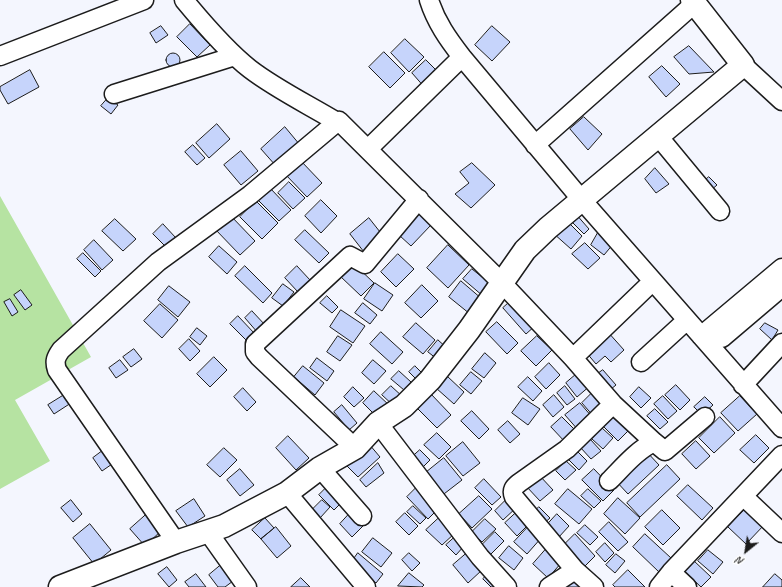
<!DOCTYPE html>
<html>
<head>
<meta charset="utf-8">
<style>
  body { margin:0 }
  #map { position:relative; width:782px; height:587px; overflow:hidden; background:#f4f6fe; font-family:Caveat,sans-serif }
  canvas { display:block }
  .north { position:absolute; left:726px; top:531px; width:40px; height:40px; -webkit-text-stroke:3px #fff; paint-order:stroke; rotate:210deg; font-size:11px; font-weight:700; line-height:16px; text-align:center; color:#1c1c1c }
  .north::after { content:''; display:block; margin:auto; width:14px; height:18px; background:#1c1c1c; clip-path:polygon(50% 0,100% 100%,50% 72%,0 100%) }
</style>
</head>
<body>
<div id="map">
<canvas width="782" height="587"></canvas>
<div class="north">N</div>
</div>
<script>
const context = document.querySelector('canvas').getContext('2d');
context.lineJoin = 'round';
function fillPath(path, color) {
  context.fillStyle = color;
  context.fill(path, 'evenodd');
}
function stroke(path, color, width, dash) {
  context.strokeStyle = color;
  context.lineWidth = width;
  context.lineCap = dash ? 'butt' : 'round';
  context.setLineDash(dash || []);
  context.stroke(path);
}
const green = new Path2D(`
  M0,196L91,357L15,400L50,461L0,489Z`);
const building = new Path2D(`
  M190,24L210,45L197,57L177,37Z
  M161,26L168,35L156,43L150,33Z
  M492,26L510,42L492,61L475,45Z
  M405,39L424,57L409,72L391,53Z
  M689,46L714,72L689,74L674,57Z
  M384,52L405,73L390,88L369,67Z
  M166 60a7 7 0 1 1 14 0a7 7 0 1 1-14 0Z
  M426,60L441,75L426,89L412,73Z
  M662,66L680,84L666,97L649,77Z
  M30,70L39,87L8,104L0,90V87Z
  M108,98L118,105L111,114L101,106Z
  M584,117L602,134L588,150L570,129Z
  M217,124L230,139L209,158L196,143Z
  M285,127L300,145L276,166L261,149Z
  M193,145L205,158L197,165L185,152Z
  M241,151L258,171L241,185L224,165Z
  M300,160L322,183L307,197L285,174Z
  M472,163L495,185L471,208L455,194L469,183L460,172Z
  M655,168L669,184L656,193L645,179Z
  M709,177L717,185L710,191L703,182Z
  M289,182L305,198L293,209L278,193Z
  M269,187L291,210L279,221L257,199Z
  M321,200L337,216L321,233L305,216Z
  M256,201L278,223L262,239L240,217Z
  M575,213L589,229L584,234L568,218Z
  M229,214L255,241L240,255L214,228Z
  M420,214L431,225L411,246L399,235Z
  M369,218L384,237L364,252L350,234Z
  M115,219L136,239L123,251L102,231Z
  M566,220L582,236L571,249L553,233Z
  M163,224L176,238L166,247L153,234Z
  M305,230L329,253L319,263L295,240Z
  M599,231L614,243L604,255L591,245Z
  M94,240L113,260L102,270L84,250Z
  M585,243L600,258L588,269L572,254Z
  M448,245L469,265L448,288L427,268Z
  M219,246L237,262L227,274L209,257Z
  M83,253L101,271L95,277L77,259Z
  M398,254L414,269L396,287L381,272Z
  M353,263L374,283L361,296L340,276Z
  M245,266L272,293L263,303L235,276Z
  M297,266L310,280L298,292L285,278Z
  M472,269L492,285L483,296L463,279Z
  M461,281L482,299L470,314L449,297Z
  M375,283L393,295L382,311L364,299Z
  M283,284L294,292L283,306L272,298Z
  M422,285L438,301L421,318L405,303Z
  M169,286L190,302L178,317L158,300Z
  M21,290L32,305L25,310L14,295Z
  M327,296L338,307L332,313L320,303Z
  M10,299L18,312L12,316L4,302Z
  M513,299L536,325L526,334L503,308Z
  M363,303L377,315L370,324L355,313Z
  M160,304L178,320L162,338L144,321Z
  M341,310L365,326L353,343L330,327Z
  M252,311L266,326L258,333L245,318Z
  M238,316L255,334L248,342L230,324Z
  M497,322L518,343L507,354L486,332Z
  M416,323L435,340L423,354L403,337Z
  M765,323L778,330L772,340L760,329Z
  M197,328L207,336L200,345L190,337Z
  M607,331L624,350L611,362L605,356L596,364L585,351Z
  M381,332L403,352L392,364L370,344Z
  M338,336L352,345L340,361L327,352Z
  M537,336L552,350L536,366L521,351Z
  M189,339L200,351L190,361L179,349Z
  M438,340L447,348L437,359L428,352Z
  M134,349L142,359L131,367L123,357Z
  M485,353L496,363L484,378L472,369Z
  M214,357L227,370L210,387L197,374Z
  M317,358L334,371L327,381L310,368Z
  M120,360L128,370L116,378L109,368Z
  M373,360L386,371L374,384L362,373Z
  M549,363L560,375L546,389L535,377Z
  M303,366L324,383L315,395L294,377Z
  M415,366L424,375L418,381L409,372Z
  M603,370L616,385L605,394L592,378Z
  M399,371L411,382L404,390L391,379Z
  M471,372L482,381L471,394L460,385Z
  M579,372L591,385L577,397L566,383Z
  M447,376L464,392L454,404L436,388Z
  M528,377L542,391L533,401L518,387Z
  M676,385L690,400L680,410L665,395Z
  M391,386L403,397L394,406L382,395Z
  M565,386L575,399L567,405L557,393Z
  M353,387L364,398L354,407L344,397Z
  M639,387L651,398L641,408L630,397Z
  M243,388L256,402L247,411L234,397Z
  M374,391L390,406L378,418L363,403Z
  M69,392L74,401L54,414L48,405Z
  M430,393L451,415L437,428L416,407Z
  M592,393L606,407L595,418L582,403Z
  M554,395L564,407L553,417L543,405Z
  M663,396L677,411L668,419L654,404Z
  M740,396L757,414L738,431L721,413Z
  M705,397L713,405L702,415L694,407Z
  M523,398L540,409L528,425L512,413Z
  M580,403L593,418L579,431L565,415Z
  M342,405L357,423L349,430L334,412Z
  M655,409L668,422L660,429L647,416Z
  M472,411L489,429L479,439L461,421Z
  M612,414L628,431L618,441L601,424Z
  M562,417L578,433L566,443L551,427Z
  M720,417L735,433L714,453L699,438Z
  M508,421L520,434L510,443L498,430Z
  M602,428L613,438L603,449L592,439Z
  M437,433L451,447L439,459L424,445Z
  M756,435L769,448L754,463L740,450Z
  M288,436L309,458L296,470L276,448Z
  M590,439L601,451L591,459L580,447Z
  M696,441L710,456L696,469L682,454Z
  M463,442L480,463L463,476L446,456Z
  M369,444L380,457L358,477L347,466Z
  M224,448L237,460L220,477L207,465Z
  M574,448L587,461L579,470L565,456Z
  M105,449L115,462L102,471L93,458Z
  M420,450L430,460L421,469L411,458Z
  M645,450L659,465L628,494L615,480Z
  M444,458L462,480L440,497L423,475Z
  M566,461L576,470L565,480L556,471Z
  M378,463L384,473L366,487L360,480Z
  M667,465L680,479L640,517L627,503Z
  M240,469L254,485L240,496L227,480Z
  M594,469L614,490L603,501L582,480Z
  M539,475L553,490L540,501L526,486Z
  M484,479L501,497L492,505L475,488Z
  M688,485L713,508L702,520L677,496Z
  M328,486L343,501L334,510L319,495Z
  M417,487L438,509L428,519L407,497Z
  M568,489L592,509L579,524L555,504Z
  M588,489L601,501L594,508L581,496Z
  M479,496L492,509L472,528L459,514Z
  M508,498L517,507L503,520L495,511Z
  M618,498L640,518L625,534L604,514Z
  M194,499L205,516L188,527L176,511Z
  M71,500L82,514L73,522L61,508Z
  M322,500L330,507L320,518L312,510Z
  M413,506L426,518L420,524L407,512Z
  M539,507L550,518L542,525L531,515Z
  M747,507L765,524L746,544L728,527Z
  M662,510L680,528L663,545L645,527Z
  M518,511L530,523L517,536L505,523Z
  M351,512L364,525L352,537L340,524Z
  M148,513L162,530L145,546L130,529Z
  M405,513L418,526L409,535L396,522Z
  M557,514L569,526L558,538L546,526Z
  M440,517L455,533L442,545L426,530Z
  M265,518L274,528L261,539L252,530Z
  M485,519L496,529L482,542L472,532Z
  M609,522L628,542L618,551L599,532Z
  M90,524L111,550L94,564L73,538Z
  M585,525L598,537L590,545L577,533Z
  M529,526L542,537L527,554L514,542Z
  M276,527L291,546L277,558L261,539Z
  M495,532L504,541L487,558L478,549Z
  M575,534L595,556L583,568L562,547Z
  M645,534L671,558L659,572L633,547Z
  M455,537L464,546L456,555L446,545Z
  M373,538L392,553L381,567L362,552Z
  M605,543L614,553L605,562L596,552Z
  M509,546L523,558L514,570L499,558Z
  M547,548L562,562L548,578L533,564Z
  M708,550L723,562L713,574L698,561Z
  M358,553L383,574L376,583L351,563Z
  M409,553L420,563L412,571L402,560Z
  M467,553L482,570L468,583L453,565Z
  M616,554L625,561L615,573L606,565Z
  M693,560L711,577L701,587L683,570Z
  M221,565L233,581L225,587H218L209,575Z
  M167,567L177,580L169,587L158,574Z
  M628,570L645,587H615L613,585Z
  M409,573L424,585L422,587L398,586Z
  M489,573L495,587H491L483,579Z
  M196,574L206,587H189L185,582Z
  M775,574L782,580V587H763Z
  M572,575L582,585L579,587H560Z
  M301,578L310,587H291Z`);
const minor = new Path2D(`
  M184,0C203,23 227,51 250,69C276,89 309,105 337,122L339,121L502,283L573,358L613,404L654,442C637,450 623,467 609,481
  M429,0C436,22 448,39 462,57L581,199L782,428
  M0,56L144,0
  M743,65L782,101
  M114,94L235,56
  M658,136L720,211
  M535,145L694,4
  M368,149L462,57
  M701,336L782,268
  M701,336L722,338L782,287
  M573,358L653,281
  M641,362L687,320
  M743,385L782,343
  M378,423L480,557L507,587
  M654,442L665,451L705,417
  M355,448L259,357L255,352V344L350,256L365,264L419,199
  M320,468L362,516
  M287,493L366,587
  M743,496L782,533
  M208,532L247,587
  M176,542L57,370C54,361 56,357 61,350L158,262L250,195L337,122
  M671,572L687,587
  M549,587L575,570
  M594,587L575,570L514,497C511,490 514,487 519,483L567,449L613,404
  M659,587L671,572L782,455`);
const major = new Path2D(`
  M60,587L176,542L224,526L287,493L320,468L355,448L378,423L404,406L430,380L469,330L525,250L548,228L743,65L692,0`);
fillPath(green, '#b6e3a2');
fillPath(building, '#c6d4fb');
stroke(building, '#1c1c1c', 1);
stroke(minor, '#1c1c1c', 21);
stroke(major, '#1c1c1c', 25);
stroke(minor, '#fff', 18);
stroke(major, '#fff', 22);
</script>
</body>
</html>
